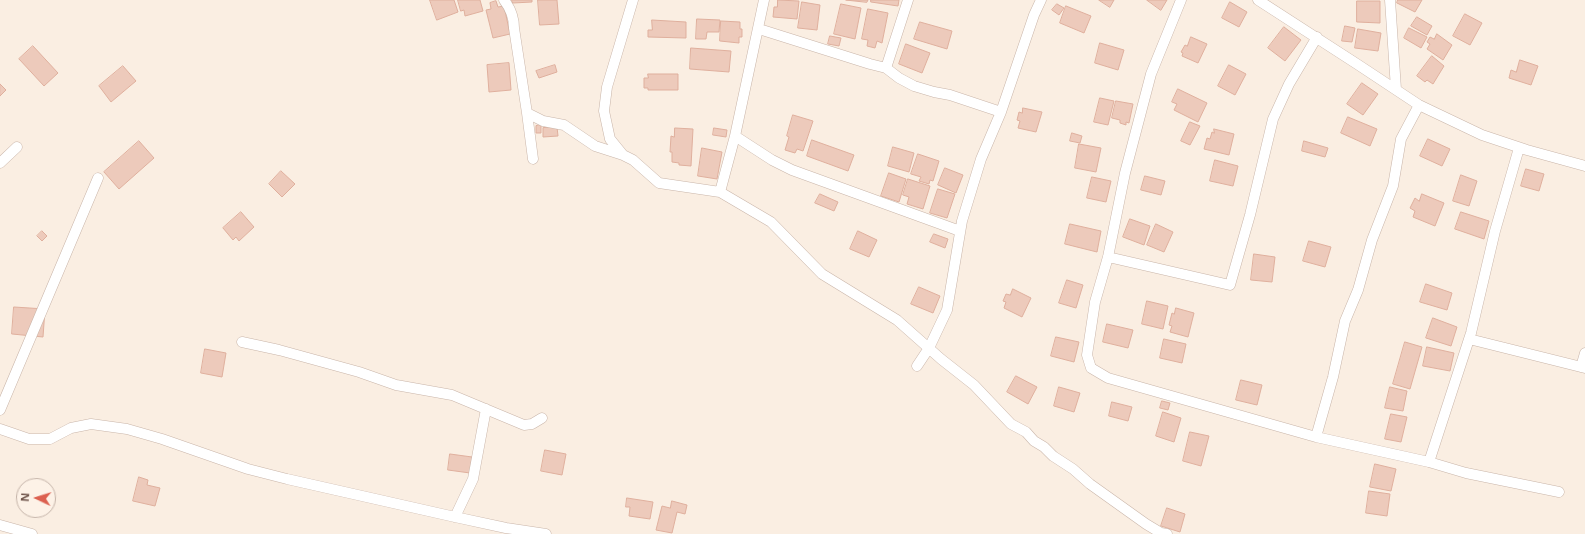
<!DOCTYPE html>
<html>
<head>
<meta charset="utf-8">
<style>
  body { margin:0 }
  #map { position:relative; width:1585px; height:534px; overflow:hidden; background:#faeee2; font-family:"Open Sans",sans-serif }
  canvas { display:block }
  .north { position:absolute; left:16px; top:478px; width:40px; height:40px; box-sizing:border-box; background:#fdf2e7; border:1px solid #c4b3a8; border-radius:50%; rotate:274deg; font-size:11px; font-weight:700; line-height:16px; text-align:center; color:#6f544a }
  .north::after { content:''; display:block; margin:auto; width:14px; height:18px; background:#dc604f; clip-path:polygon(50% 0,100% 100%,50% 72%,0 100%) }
</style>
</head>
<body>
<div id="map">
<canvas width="1585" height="534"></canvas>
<div class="north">N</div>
</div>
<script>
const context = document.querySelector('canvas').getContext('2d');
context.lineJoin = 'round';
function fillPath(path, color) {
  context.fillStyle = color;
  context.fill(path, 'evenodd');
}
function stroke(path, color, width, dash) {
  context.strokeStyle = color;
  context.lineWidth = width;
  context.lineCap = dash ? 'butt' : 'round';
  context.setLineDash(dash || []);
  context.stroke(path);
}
const building = new Path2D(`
  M430,0H454L458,12L437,20Z
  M458,0H480L483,11L465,16L464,10L461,11Z
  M512,0H532V2L513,3Z
  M538,0H557L559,24L540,25Z
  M778,0L799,1L797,19L773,17L774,7H777Z
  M846,0H868L867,2Z
  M871,0H899L898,6L871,2Z
  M1099,0H1114L1110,7Z
  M1147,0H1167L1161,10Z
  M1398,0H1422L1415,12L1397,3Z
  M496,1L498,7L504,6L510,34L493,38L486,10L491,9L490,3Z
  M1357,1H1380V23L1357,22Z
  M802,2L820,5L817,30L798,28Z
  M1230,2L1247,12L1239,27L1222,18Z
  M841,4L861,8L855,39L834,34Z
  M1057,4L1064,8L1059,15L1052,10Z
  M1066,6L1091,16L1084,33L1060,23Z
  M868,9L888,13L882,43L877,41L875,48L867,46L868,40L862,39Z
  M1465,14L1482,23L1470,45L1453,36Z
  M1417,17L1432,26L1427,35L1411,26Z
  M697,19L720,20L719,32H707L706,39H696Z
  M652,20L686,22V38L648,37V30H652Z
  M721,21L740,22V29H742V37H739V43L720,41Z
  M920,22L952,31L947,49L914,39Z
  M1345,26L1355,28L1352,42L1342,41Z
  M1284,27L1301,40L1285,61L1268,48Z
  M1409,28L1427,37L1421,48L1404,38Z
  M1358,29L1381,33L1378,51L1355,48Z
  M1437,34L1452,45L1443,60L1427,49L1430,44L1427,42L1430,37L1434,39Z
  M830,36L841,38L839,46L828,44Z
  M1191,37L1207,44L1198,63L1182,56L1183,53L1181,52L1185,45L1187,46Z
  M1100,43L1124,50L1118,70L1095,63Z
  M906,44L930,53L922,73L899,64Z
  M33,46L58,73L44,86L19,59Z
  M691,48L731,51L729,72L690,69Z
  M1432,56L1444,66L1433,84L1427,80L1425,82L1417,76Z
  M1520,60L1538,66L1531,85L1509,78L1511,70L1516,72Z
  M509,63L511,90L489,92L487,65Z
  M555,65L557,72L539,78L536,71Z
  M1229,65L1246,74L1235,95L1218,86Z
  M123,66L136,81L111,102L99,86Z
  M648,74H678V90H648V88H644V78H648Z
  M1362,83L1378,94L1363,115L1347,104Z
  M0,84L6,90L0,96Z
  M1178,89L1207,103L1198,122L1174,110L1177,104L1172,102Z
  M1100,98L1114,101L1108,125L1094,122Z
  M1116,101L1133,104L1129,123L1126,122V125L1120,123V120L1112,118Z
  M1023,108L1042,112L1036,132L1018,128L1020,121L1017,120L1019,112L1022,113Z
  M793,115L813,121L803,151L797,149L795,153L785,150L789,137L787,136Z
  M1348,117L1377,129L1370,146L1341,133Z
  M1190,122L1200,126L1190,145L1181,141Z
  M541,125V133H536V126Z
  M557,127L558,136L543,137V128Z
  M675,128L693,129L691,166L679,165V163L672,162V152H670L671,136L674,137Z
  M714,128L727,130L726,137L713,135Z
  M1214,129L1234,134L1229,155L1204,149L1207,138L1210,139L1212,132L1214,133Z
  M1072,133L1082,136L1080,143L1070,141Z
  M1428,139L1450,149L1442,166L1420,156Z
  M812,140L854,155L848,171L807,156Z
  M139,141L154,158L119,189L104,172Z
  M1304,141L1328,148L1325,157L1302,151Z
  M1079,144L1101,148L1096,172L1075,168Z
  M893,147L914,153L909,172L888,166Z
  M702,148L722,152L717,179L698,176Z
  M918,154L939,161L933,181L930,180L929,184L919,181L921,177L911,174Z
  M1215,160L1238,166L1233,186L1210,181Z
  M945,168L963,175L956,193L938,185Z
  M1526,169L1544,174L1539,191L1521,186Z
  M281,171L295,184L282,197L269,184Z
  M889,173L906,179L899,202L881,196Z
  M1461,175L1477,181L1469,206L1453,201Z
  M1145,176L1165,181L1161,195L1141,190Z
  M1092,177L1111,181L1106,202L1087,198Z
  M908,179L930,186L923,209L907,204L909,197L903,195Z
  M938,189L955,194L947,218L930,213Z
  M820,194L838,202L834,211L815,203Z
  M1422,194L1444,203L1435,226L1413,217L1415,211L1410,208L1415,198L1419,201Z
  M241,212L254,227L239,241L236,237L233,240L223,228Z
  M1461,212L1489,221L1484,239L1455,229Z
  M1130,219L1150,226L1144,245L1123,237Z
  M1070,224L1101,231L1097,252L1065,244Z
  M1156,224L1173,232L1164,252L1147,245Z
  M42,231L47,236L42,241L37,236Z
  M858,231L877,240L869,257L850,249Z
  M934,234L948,239L945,248L930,242Z
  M1309,241L1331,247L1325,267L1303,261Z
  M1254,254L1275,257L1272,282L1251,280Z
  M1067,280L1083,285L1076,308L1059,303Z
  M1426,284L1452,293L1447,310L1420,302Z
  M919,287L940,296L933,313L911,304Z
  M1013,289L1031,298L1022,317L1004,308L1006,302L1003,301L1006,294L1010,295Z
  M1147,301L1168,306L1163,329L1142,324Z
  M14,307L45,309L43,337L12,334Z
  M1176,308L1194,313L1188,337L1170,332L1172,326L1169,325L1172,313L1174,314Z
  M1433,318L1457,327L1451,346L1426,338Z
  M1107,324L1133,330L1128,348L1103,342Z
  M1056,337L1079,342L1074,362L1051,356Z
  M1164,339L1186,344L1182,363L1160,358Z
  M1405,342L1422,347L1410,389L1393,384Z
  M1427,347L1454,353L1450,371L1423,366Z
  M205,349L226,353L222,377L201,373Z
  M1016,376L1037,387L1028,404L1007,392Z
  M1241,380L1262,385L1257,405L1236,400Z
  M1059,387L1080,393L1074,412L1054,406Z
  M1390,387L1407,391L1403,411L1385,408Z
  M1162,401L1170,403L1168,410L1160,408Z
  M1112,402L1132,407L1128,421L1109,416Z
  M1163,412L1181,418L1174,442L1156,436Z
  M1391,414L1407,417L1401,442L1385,439Z
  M1190,432L1209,436L1201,466L1183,461Z
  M545,450L566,454L562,475L541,471Z
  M450,454L472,457L470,473L448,470Z
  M1375,464L1396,469L1391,491L1370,487Z
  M139,477L148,480L147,485L160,488L155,506L133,501Z
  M1369,491L1390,494L1387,516L1366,513Z
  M627,498L653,502L650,519L629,516L630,507H626Z
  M672,501L687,505L685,514L677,512L672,533L656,530L662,506L670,508Z
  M1167,508L1185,514L1180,532L1161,526Z`);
const minor = new Path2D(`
  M504,0C511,9 514,17 514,28L527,113L533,159
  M1181,0L1151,74L1125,173L1108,257L1095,302L1087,355L1091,368L1108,378L1316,437L1429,462L1466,473L1559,492
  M1258,0L1357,64L1419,105L1482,135L1527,150L1585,166
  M1390,0L1396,89
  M759,29L870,64L886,68L899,78L914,86L934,92L950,95L1001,112
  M886,68L908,0
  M527,113L543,121L564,125L595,146L623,155L633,160L659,183L720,192L771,222L822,274L897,320L941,359L974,385L1011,424L1026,432L1034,441L1044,447L1053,456L1073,469L1090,484L1146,524L1161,533L1167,534
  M735,136L772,160L792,170L960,231
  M623,155L610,139L604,111L607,87L633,0
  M0,163L17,147
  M720,192L735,136L764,0
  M1108,257L1230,285L1250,215L1273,119L1289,84L1317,37
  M1469,339L1585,368
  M242,342L279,350L359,372L396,385L452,395L524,425L532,424L542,418
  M917,366L929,348L947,310L962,221L981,159L1001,112L1034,15L1041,0
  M1581,367L1585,353
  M0,410L98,178
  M0,429L29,439H50L71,428L91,424L127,429L162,439L248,469L287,479L455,517L506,528L546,534
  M1316,437L1333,377L1345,321L1358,290L1372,240L1393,186L1401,139L1419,105
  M1429,462L1471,333L1495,231L1519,148
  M455,517L473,479L486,409
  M0,525L32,534`);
fillPath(building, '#edcabb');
stroke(building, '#dfaf9d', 1);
stroke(minor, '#c9b5a9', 11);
stroke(minor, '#fff', 10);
</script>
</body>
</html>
